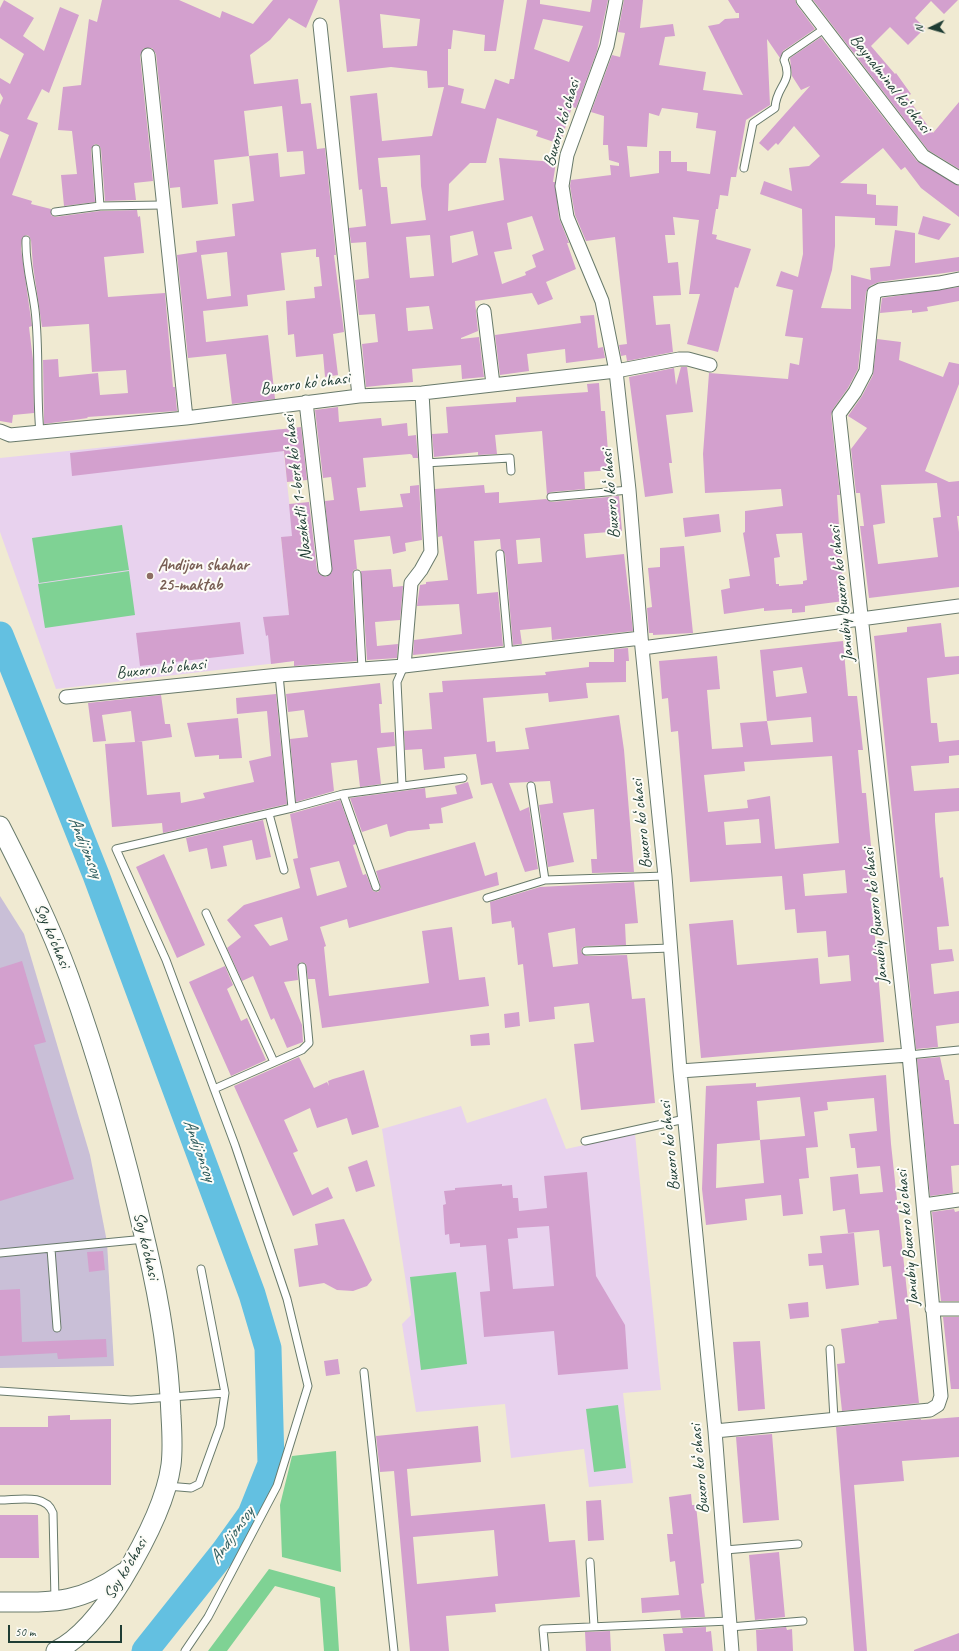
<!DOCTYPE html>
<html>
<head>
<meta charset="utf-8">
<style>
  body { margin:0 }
  #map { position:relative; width:959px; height:1651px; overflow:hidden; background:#f0ead2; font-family:Caveat,sans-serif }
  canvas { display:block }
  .north { position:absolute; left:911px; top:8px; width:40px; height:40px; -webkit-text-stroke:3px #fdfcf7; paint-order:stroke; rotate:265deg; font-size:11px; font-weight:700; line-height:16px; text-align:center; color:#1f3d34 }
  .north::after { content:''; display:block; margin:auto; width:14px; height:18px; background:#1f3d34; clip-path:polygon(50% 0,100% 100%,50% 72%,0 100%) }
  .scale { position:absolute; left:8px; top:1625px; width:114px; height:18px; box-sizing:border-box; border:2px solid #1f3d34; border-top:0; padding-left:5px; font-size:12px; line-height:14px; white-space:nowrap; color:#1f3d34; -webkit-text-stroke:3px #fdfcf7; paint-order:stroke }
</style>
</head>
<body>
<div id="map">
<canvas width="959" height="1651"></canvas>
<div class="north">N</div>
<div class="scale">50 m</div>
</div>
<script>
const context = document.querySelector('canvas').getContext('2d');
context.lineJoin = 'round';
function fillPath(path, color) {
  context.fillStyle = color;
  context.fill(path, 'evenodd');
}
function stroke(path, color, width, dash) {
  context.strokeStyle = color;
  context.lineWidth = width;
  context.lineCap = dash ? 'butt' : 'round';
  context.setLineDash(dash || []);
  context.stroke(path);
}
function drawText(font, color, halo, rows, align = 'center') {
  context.font = font + ' Caveat,sans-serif';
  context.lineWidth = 4;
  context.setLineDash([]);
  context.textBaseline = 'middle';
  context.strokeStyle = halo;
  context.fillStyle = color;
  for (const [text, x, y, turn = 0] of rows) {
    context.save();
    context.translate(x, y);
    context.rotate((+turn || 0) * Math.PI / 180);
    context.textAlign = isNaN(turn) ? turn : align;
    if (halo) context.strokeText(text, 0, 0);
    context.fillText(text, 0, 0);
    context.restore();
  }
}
const built = new Path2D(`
  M281,429L293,536L281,538L294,661L56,689L0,532V458Z
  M546,1098L566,1149L635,1134L661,1390L623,1393L633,1483L589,1487L584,1449L511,1458L505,1404L416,1412L402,1324L411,1315L382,1129L461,1106L467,1123Z`);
const industrial = new Path2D(`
  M0,896L24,934L90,1155L107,1242L114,1366L0,1368Z`);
const green = new Path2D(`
  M122,525L129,570L39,583L32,538Z
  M129,571L135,615L45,628L38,584Z
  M456,1272L467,1364L421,1370L410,1277Z
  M618,1405L626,1468L594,1472L586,1409Z
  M336,1451L341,1572L282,1557L280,1505L292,1456Z
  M269,1569L335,1587L339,1651H324L320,1598L275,1586L227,1651H208Z`);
const river = new Path2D(`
  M0,635L96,875L252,1294L268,1348L271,1464L251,1514L223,1553L145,1651`);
const building = new Path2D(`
  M4,0L34,18L23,36L44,51L60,7L79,15L49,93L42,89L27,119L38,123L12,195L32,201L31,204L51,209V215L55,217L100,211L137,210L138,217L140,216L144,253L104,257L108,297L165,293L173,387H175L177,411L87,417L88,418L44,424L43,360L58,359L59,377L98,373L100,395L128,393L126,370L92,372L89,324L42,327L33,266L31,240L29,236L26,235L22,238L21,249L32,326L29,327L33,360L34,413L13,415L12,423L0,421V159L9,135L0,131V105L3,98L0,93V78L10,84L24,54L0,38V8Z
  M102,0H179L220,18L222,11L253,24L273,0H318L306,28L289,18L270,40L250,55L254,84L298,79L301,104L311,103L317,149L325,148L336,255H334L344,332L333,334L338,375L325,377L323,354L296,357L294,334L288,335L286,301L315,298L314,287L322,286L319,257H316V249L281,253L285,290L247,295L248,306L203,311L206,342L268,335L275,399L232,404L226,354L188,358L177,255L197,252L196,241L235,236L232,204L254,201L249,156L214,160L218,204L182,208L180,187L170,188L156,54L152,48H144L140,56L153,181L134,183L136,200L105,201L101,149L99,145L95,144L91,149L95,202L64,206L61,175L77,174L72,131L58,130L63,87L81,85L89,19L97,22ZM282,106L287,152L303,151L305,174L280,177L278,153L249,156L244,111ZM227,252L231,296L207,299L201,255Z
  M339,0H504L496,51H484L485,35L453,30L451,49H448V85L464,89L461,103L485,109L495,79L509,84L510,79H514L527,0H540V4L590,12L592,0H608L597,51L576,108L572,107L560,144L536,136L538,131L497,118L486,163H470L449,184L448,211L504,200L499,158L556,162L553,182H555L559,218L569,243H567L576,269L546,282L553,299L538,305L532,293L475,301L478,331L461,338V339L479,337L484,377L462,379L461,365L412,369L413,382L366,387L362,344L378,342L375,314L359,315L355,280L369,278L366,242L351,243L349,228L366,226L362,189L359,190L350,96L377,93L382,141L432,136L444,87L428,88L427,71L391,67L347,72ZM380,14L420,19L417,46L383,48ZM543,19L583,26L569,62L534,49ZM420,155L421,186L426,220L391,224L387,187H381L378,158ZM532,216L544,250L532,255L536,267L525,272L526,275L502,284L494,252L512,249L507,223ZM473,231L478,255L452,263L450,236ZM430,235L434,276L410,278L406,237ZM429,306L433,329L408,331L406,308Z
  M624,0H643L640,28L673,24L675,36L665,37L659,65L706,72L703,90L743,95L708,26L719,24L725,19L739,18V13H736L728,0H795L797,5L815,29L783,51L780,58L767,39L770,105L746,120L736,177H731L728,196L720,195L718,209H716L712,234L717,235L716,239L751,249L738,288L735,287L718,352L687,344L700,294H689L699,220L673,217L675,235H665L668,263L678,262L681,295L653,296L656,325L670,324L673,352L627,361L626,355L621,356L619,345L627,344L615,237L586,241L575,215L570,186L571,180L611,175L610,165L619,166V163L609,160L608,145H603L604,116L591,112L612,55L620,57L625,33L618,32ZM662,108L698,113L696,128L716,131L710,174L687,171V162H671V151H659V173L630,177L627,146L647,147L649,113L659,116Z
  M813,0H958L944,14L931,1L915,18L925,28L908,45L890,27L871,46L895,74L896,73L911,94L907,97L933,133L959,102V169L928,150Z
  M821,37L917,161L959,186V217L921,188L905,167L901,170L883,148L840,183L867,184V194L876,195V205L898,206L897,226L875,225V218L835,216V246L832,270L821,308L851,309V275L871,280L870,268L890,266L895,230L915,233V263L959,257V271L879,282L870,286L866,292L858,369L848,388L833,409L831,415L840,495H837L844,601L805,606V612L792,613V609L764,611V608L724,614L721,590L730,588L729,579L750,576L743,533L745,532V511L783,506L781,489L705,493L703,454L709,373L788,379L790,363L799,365L803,338L785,336L793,290L776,286L781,271L798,277L803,254L802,209L760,194L764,181L792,191L789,168L809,166L820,156L794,126L778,145L776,143L768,151L759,143L810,86L801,90L792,76L790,58ZM802,533L807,580L803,581V584L779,586V584H776L774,558L780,557L776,534Z
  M923,216L951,224L939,240L918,234Z
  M959,287V301L927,307L928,311L912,313V310L880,313L882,298Z
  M594,315L598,348L603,347L605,358L566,363L565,349L527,354L529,371L500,375L495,335L581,323L580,316Z
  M877,339L901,342L899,360L943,377L949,362L959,364V384L925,471L949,482L959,481V516H957L959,532V587L869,598L860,526H864L860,493H856L851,449L867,428L848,416L862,396L873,375ZM937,483L941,517L933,518L938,557L878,564L873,525L885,523L881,485Z
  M681,367H687L693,412L666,415L672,463H669L673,493L645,497L629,377L674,368L676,385Z
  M599,383L601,411H605L608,452L612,451L613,470L584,472L585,489L551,492L547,495L542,431L495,435L497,454L478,455V452L434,457L432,434L448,433L446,407L516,402V397L588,392L587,384Z
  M338,407L339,422L381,418L382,426L407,423L408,436L416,435L418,458H413L412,455L410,454L363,458L366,487L357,488L360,511L403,507L400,494L410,493V486L419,485L422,540L405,543L406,551L393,554L390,536L354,540L357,569L354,570L352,574L357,661L294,666V661L271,664L268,635L266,636L263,617L289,615L281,537L292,536L289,504L309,502L317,570L319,574L326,577L332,572L325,501L334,500L331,477L323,478L315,410Z
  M301,427L307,480L287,482L284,451L72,476L70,453Z
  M484,485L485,493L499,492V503L546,499L551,502L619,496L622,531L584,534L586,558L624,554L633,631L552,640L551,627L520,630L522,644L513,645L505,554L501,549L500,539L474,541L477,594L498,592L503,646L413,655L414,640L462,634L459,604L417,606L420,585L426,584V582L448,580L442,536L438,537L435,489ZM540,538L542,562L518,564L516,540Z
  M719,514L721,532L685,537L683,518Z
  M684,546L693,633L653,635V633H649L647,608L652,607L648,568L660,567V548Z
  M391,569L393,587L403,586L400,620L375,622L377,646L398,644L397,658L367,660L361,571Z
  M240,622L244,654L140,666L136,633Z
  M941,623L945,657L959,656V674L927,678L931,723H937L939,742L959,740V755L949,756V763L911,766L914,791L959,788V811L935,813V821L940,878L943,877L949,926L937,927L939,950L952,949L954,961L931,964L934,994L959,991V1023L936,1026L938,1047L916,1049L874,636L907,632V627Z
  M843,641L848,696H857L863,750H858L862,793H866L873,867L869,868L884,1042L701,1058L689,924L733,920L737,965L818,958L820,984L851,981L849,955L828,957L826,931L797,933L795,909L785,910L782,876L690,882L678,731L671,732L668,698L662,699L659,661L717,656L720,689L707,690L712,749L743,747L740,723L767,721L760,650ZM802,667L807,693L776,697L773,671ZM811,717L813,742L771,745L767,721ZM832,756L839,843L775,849L770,796L747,800L748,808L708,812L704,775L745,771L744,762ZM759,819L761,843L726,845L724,822ZM845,870L847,893L805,896L803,874Z
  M628,648L629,661H626V682L586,683L588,698L549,702L548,693L483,698L487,742L495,741L496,752L529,749L525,728L619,715L624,750L634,872L592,873L591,859H597L594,809L563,813L574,862L548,867L539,805L553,803L550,781L509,783L520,811L529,807L538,869L525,872L492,783L481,785L476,754L444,757L445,768L424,770L422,749L405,750L404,731L432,729L429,693L443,692L442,681L546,675L545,672L589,667V662H614V649Z
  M380,683L382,704H379L381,733L394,732L395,746L377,748L381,784L360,787L357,760L331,763L334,791L296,802L290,739L308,737L304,710L288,712L286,694Z
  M276,694L287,804L163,833L162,823L112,827L105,744L135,742L131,711L102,715L106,741L93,742L88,703L161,695L165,724H170L172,737L137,742L142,741L147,795L180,792L181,803L205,798L203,793L254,782L249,761L271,756L267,711L237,714L236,698Z
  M238,718L242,758L219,759V755L195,757L187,723Z
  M468,782L473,798L441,808L443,823L429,824L430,829L408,831L390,837L387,824L362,832L350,798L425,788L426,798L457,794L455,786Z
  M340,800L356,844L353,845L363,875L366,874L373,891L378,892L381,888L376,871L475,842L485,876L497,872L499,885L349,928L347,919L320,927L326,946L324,947L329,996L429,983L422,931L452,927L459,980L485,977L489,1006L322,1028L315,979H308L306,964L301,962L297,967L298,980L284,982L302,1025L303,1042L287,1048L274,1018L271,1020L253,976L242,981L227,948L241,937L227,920L244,905L300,888L293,859L298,858L290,814ZM339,861L347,887L317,896L310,868ZM282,917L288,940L270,946L254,925Z
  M263,820L271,857L256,860L252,840L223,846L227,866L211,869L207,848L189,852L186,838Z
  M164,854L205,945L177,958L136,867Z
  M634,882L638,923L625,924L626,945L586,946L582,948L581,952L586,956L627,955L632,999L645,998L655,1103L581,1110L574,1044L594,1042L589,1003L554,1007L555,1019L529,1022L523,964L518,965L514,927L512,928L511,921L492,924L490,902L540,887ZM575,928L578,964L553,967L548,933Z
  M22,961L46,1042L34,1045L74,1179L0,1201V968Z
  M225,966L233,985L227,989L241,1021L247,1018L266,1060L231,1076L189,982Z
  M519,1012L520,1026L505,1028L504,1014Z
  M489,1033L490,1045L471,1046L470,1035Z
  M299,1057L314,1088L327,1082L329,1086L328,1081L333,1079L364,1070L379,1127L352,1135L347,1118L317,1128L310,1108L284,1120L298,1151L293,1153L312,1195L328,1187L333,1198L293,1216L234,1086Z
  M940,1057L945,1080H949L954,1124H959V1165L951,1166L953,1193L930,1196L917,1059Z
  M886,1075L891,1144L919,1403L842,1411L837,1364L845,1363L841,1329L879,1323L878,1321L897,1319L891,1266L883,1267L879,1230L848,1233L845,1209L833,1211L830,1177L858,1174L860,1194L883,1192L880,1166L857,1168L855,1148H851L849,1134L877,1131L874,1098L827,1102L828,1110L814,1112L818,1147L806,1148L809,1178L799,1179L803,1214L783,1216L781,1195L745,1199L747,1220L706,1225L702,1189L706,1086L756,1083V1087ZM800,1097L805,1136L760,1140L757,1101ZM760,1140L764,1183L716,1188L717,1144Z
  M367,1160L375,1186L356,1192L348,1167Z
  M587,1172L596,1276L625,1325L628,1369L558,1375L554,1331L484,1337L480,1292L490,1291L486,1245L460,1247V1243L450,1244L449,1234L445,1235L443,1205L446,1204L444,1191L455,1190V1188L502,1184V1186L512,1185L513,1198H518L519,1211L547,1208L544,1176ZM549,1226L554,1286L513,1289L508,1239L518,1238L517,1228Z
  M954,1209L955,1212L959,1211V1301H941L932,1212Z
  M344,1219L372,1280L367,1286L353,1291L337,1290L324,1283L299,1287L294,1249L318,1245L315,1224Z
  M854,1233L859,1285L826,1289L823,1265L809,1266L808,1254L822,1253L820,1236Z
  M103,1251L105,1270L89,1272L87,1252Z
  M20,1289L22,1342L106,1339L107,1357L58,1359L57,1353L0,1356V1290Z
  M808,1302L809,1317L790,1319L788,1304Z
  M943,1317H959V1389H951Z
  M760,1341L765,1409L738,1411L733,1342Z
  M338,1359L340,1374L326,1376L324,1361Z
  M70,1415V1420L111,1419V1485H0V1427H48V1416Z
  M959,1417V1457L902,1461L904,1481L854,1485L867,1651H854L836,1427L921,1419V1420Z
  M478,1426L481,1462L407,1469L411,1516L545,1504L549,1542L575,1540L580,1597L495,1604L496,1612L446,1616L449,1651H410L394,1471L380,1472L376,1436ZM494,1530L498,1576L417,1584L413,1537Z
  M772,1434L779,1520L743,1523L736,1437Z
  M691,1494L692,1505H696L704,1583L701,1584L705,1617L681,1618L680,1610L642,1613L641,1598L679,1595L675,1561L670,1562L667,1534H673L669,1497Z
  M601,1500L604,1540L588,1541L586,1501Z
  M0,1515H38L39,1558H0Z
  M779,1552L785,1617L755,1620L749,1555Z
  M706,1627V1632L711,1631L713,1651H665L663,1634L683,1633L682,1628Z
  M786,1627L787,1630L792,1629L793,1651H757L756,1630Z
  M610,1631L611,1651H586L585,1632Z
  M959,1633V1651H914V1650Z`);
const service = new Path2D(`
  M96,149L100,206
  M744,168L753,123L775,108C776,85 794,83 784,60L786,55L824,29
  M55,212L100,206L162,205
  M26,240C25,264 32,286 35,310C40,351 36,392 40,433
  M425,463L510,458L511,471
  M551,497L629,490
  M500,554L509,655
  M357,574L362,668
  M402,785L397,682L404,666
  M531,786L545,880
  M343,794L376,887
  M292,808L343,794L463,778
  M269,814L284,870
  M487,898L545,880L665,876
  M206,913L274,1062
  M586,951L671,948
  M909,1055L959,1050
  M214,1089L302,1050L309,1043L302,967
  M585,1141L685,1119
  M51,1249L57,1328
  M0,1253L145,1239
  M830,1349L834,1419
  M364,1372L394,1651
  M0,1391L131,1400L225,1393
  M167,1486L191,1488L199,1484L220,1426L225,1393L201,1269
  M0,1500C18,1500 46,1493 53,1513L55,1600
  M725,1550L798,1544
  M590,1562L594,1626
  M730,1627L803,1621
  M185,1651L208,1617L277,1486L308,1386L287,1299L235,1145L166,960L116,849L292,808L279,675
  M545,1651L543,1629L730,1621`);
const minor = new Path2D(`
  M616,0L607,46L567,155L562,186L567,217L602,301L616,371L629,490L642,648L665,876L680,1071L715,1431L732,1651
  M803,0L923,156L959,178
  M320,25L359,396
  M148,55L186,418
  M484,311L493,384
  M306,402L325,569
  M0,431L10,435L186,418L359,396L422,393L616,371L679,359H688L710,365
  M642,648L959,606
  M404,666L411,583L421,570L431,552L422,393
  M66,697L279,675L404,666L641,638
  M680,1071L909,1055
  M924,1205L959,1200
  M932,1309H959
  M715,1431L930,1410L938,1405L941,1396L909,1055L839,414L855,392L866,371L874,293L880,290L939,283L959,279`);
const secondary = new Path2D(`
  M0,826C25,875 50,925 69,977C101,1065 126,1156 147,1248C160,1303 169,1359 171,1416C172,1432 173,1449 171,1465C166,1503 142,1547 122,1580C106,1606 84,1637 56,1651
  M0,1602C52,1602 78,1605 123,1573`);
const markers = [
  [150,576,4,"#8d6e63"]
];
const streetNames = [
  ["Baynalminal koʻchasi",890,84,52],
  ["Buxoro koʻchasi",562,123,-73],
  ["Buxoro koʻchasi",305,384,-7],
  ["Nazokatli 1-berk koʻchasi",298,488,-97],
  ["Buxoro koʻchasi",611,494,-95],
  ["Janubiy Buxoro koʻchasi",842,594,-96],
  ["Buxoro koʻchasi",161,669,-6],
  ["Buxoro koʻchasi",642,824,-96],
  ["Janubiy Buxoro koʻchasi",876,916,-96],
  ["Soy ko'chasi",52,936,67],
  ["Buxoro koʻchasi",670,1146,-96],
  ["Janubiy Buxoro koʻchasi",908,1238,-95],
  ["Soy ko'chasi",146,1246,77],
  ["Buxoro koʻchasi",700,1469,-95],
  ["Soy ko'chasi",126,1569,-59]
];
const educationNames = [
  ["Andijon shahar",158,566],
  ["25-maktab",158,586]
];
const waterNames = [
  ["Andijonsoy",85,847,68],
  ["Andijonsoy",199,1150,70],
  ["Andijonsoy",232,1536,-55]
];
fillPath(built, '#e8d2ee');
fillPath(industrial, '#c9bfd7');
fillPath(green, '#7fd294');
stroke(river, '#63c0e1', 27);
fillPath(building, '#d3a0ce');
stroke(service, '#687a6b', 9);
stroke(minor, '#687a6b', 15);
stroke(secondary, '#687a6b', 21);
stroke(service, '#fff', 7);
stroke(minor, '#fff', 13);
stroke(secondary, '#fff', 19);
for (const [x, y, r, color] of markers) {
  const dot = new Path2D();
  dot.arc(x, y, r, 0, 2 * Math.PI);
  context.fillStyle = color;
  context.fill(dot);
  stroke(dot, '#fdfcf7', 1.5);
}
drawText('17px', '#1f3d34', '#fdfcf7', streetNames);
drawText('bold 17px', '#785e54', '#fdfcf7', educationNames, 'left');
drawText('italic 18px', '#305e5f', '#fdfcf7', waterNames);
</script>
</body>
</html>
